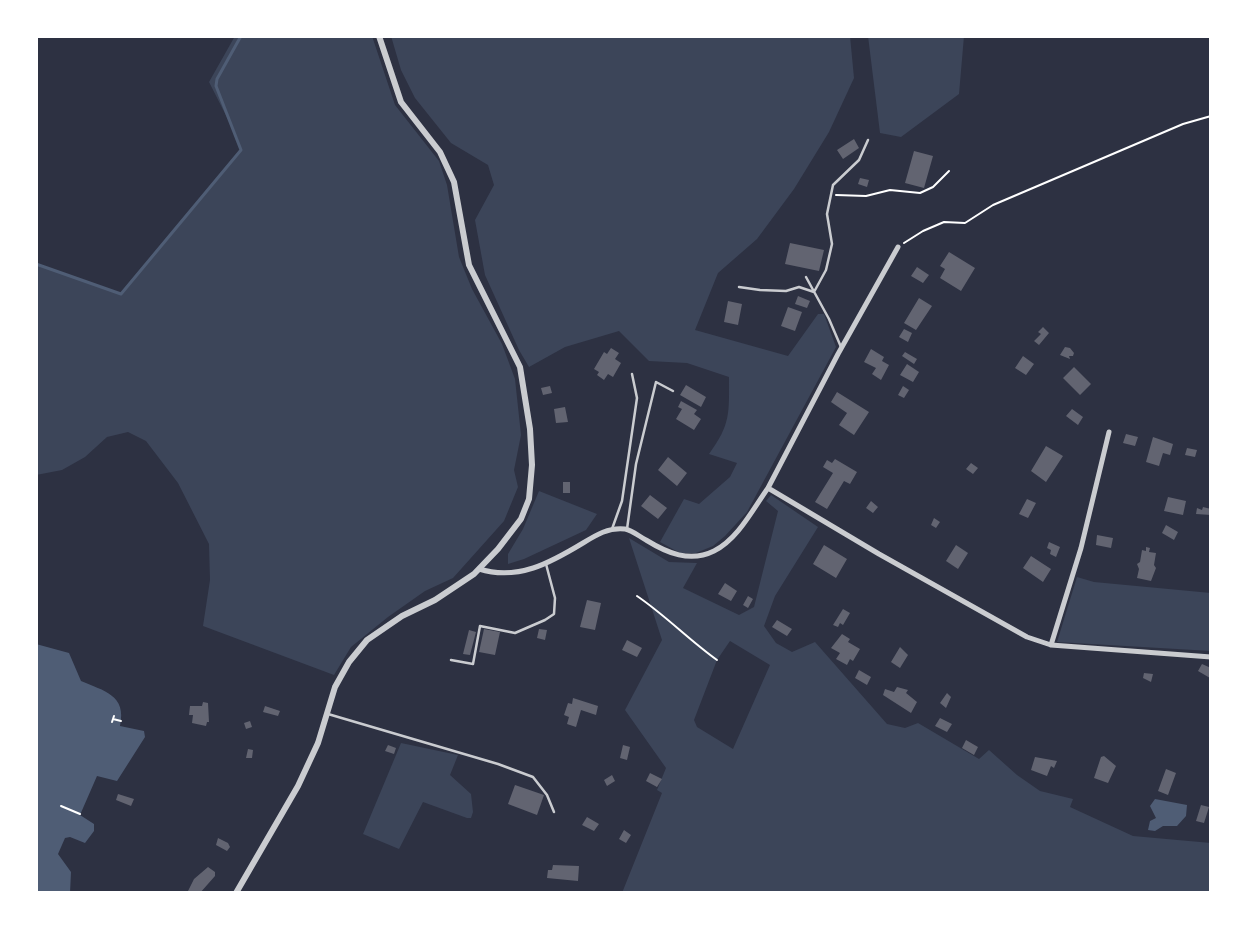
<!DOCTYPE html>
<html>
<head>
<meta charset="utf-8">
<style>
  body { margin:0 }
  #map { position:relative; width:1247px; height:929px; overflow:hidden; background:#2d3142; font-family:Roboto,sans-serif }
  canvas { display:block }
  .frame { position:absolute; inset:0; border:38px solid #fff; pointer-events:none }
</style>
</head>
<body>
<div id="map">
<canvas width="1247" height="929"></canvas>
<div class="frame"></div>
</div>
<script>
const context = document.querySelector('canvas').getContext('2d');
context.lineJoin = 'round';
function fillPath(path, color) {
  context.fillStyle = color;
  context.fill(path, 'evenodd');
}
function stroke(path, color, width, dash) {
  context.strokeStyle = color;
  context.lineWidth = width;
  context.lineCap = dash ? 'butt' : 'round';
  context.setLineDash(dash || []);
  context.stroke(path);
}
const green = new Path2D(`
  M235,36H372L395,105L439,161L447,185L459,257L472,289L502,344L515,379L521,435L514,470L518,487L504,521L453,578L425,591L388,617L351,647L334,675L203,626L210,580L209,544L178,483L146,441L128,432L107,437L85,457L62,470L36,475V264L121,294L241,150L237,137L209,82Z
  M391,36H850L854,78L829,132L794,189L757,239L718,273L695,330L788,356L818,314H824L836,347L747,512L725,536L713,546L696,553H680L660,542L684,499L699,504L730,477L737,463L709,454C731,424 729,413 729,377L687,363L649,361L619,331L565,347L529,367L519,350L485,275L475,220L494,185L488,165L451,143L415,98L401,70Z
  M868,36H964L959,94L901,137L880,133Z
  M539,491L597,514L586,530L524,559L508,564V554L523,529Z
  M771,495L818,527L775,596L764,626L776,643L792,652L815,642L887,724L905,728L918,723L979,759L989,750L1017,775L1040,791L1073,799L1070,807L1133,836L1211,843V893H622L662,793L657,790L666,768L625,710L662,640L629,538L669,562L697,563L683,588L739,615L754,607L778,511L766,501ZM730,641L770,665L733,749L697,727L694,720L717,660Z
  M1077,577L1094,582L1211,593V651L1057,642Z
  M401,743L458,755L450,775L471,794L473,812L471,818H467L423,802L399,849L363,834Z`);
const water = new Path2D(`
  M36,644L69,653L81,681C104,691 127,695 120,726L144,731L145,737L117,781L97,776L80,815L94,824V831L85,843L70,837L65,838L58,854L71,872L70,893H36Z
  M1155,799L1187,805L1186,816L1177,826H1163L1155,831L1148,830L1150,821L1156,818L1150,806Z`);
const stream = new Path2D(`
  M36,264L121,294L241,150L216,86L217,79L241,36`);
const building = new Path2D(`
  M854,139L859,148L843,159L837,150Z
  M914,151L933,156L924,188L905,183Z
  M860,178L869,180L867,187L858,184Z
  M790,243L824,250L819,271L785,264Z
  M949,252L975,268L961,291L940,278L945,269L940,266Z
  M917,267L929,275L923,283L911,276Z
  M798,296L810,301L807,308L795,304Z
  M919,298L932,306L916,330L904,323Z
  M728,301L742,304L738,325L724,322Z
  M788,307L802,312L795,331L781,326Z
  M1043,327L1049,333L1039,345L1034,341L1041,334L1038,332Z
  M904,329L912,333L908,342L899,337Z
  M1065,347L1070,348L1074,353L1073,356H1069L1070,359L1060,355Z
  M611,348L619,353L615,359L621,363L613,377L608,374L604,380L597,375L599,372L594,369L604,352L607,354Z
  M871,349L884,357L882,361L889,365L881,380L872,374L876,368L864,362Z
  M905,352L917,359L914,364L902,356Z
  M1023,356L1034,364L1026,375L1015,368Z
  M907,364L919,372L913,382L900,375Z
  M1074,367L1091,384L1080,395L1063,378Z
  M686,385L706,397L701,407L680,395Z
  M550,386L552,393L543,395L541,388Z
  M903,386L909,390L904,398L898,395Z
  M837,392L869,412L854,435L839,425L847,413L831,402Z
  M681,401L697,410L694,414L701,419L694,430L676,419L682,409L678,407Z
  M565,407L568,422L556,423L554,409Z
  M1072,409L1083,417L1078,425L1066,416Z
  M1126,434L1138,437L1135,446L1123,443Z
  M1153,437L1173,444L1170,455L1163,453L1159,466L1146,462Z
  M1046,446L1063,456L1046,482L1031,471Z
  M1187,448L1197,450L1195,457L1185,455Z
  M668,457L687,473L677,486L658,470Z
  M835,459L857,472L850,484L844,481L827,509L815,502L833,473L823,467L827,460L832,463Z
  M971,463L978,468L973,474L966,469Z
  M563,482H570V493H563Z
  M650,495L667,508L658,519L641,506Z
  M1168,497L1186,501L1183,515L1164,511Z
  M1027,499L1036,503L1028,518L1019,514Z
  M871,501L878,507L873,513L866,508Z
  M1203,507L1211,509V515L1196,514L1197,508L1202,510Z
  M934,518L940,522L936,528L931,525Z
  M1166,525L1178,532L1174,540L1162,533Z
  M1097,535L1113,538L1111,548L1096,545Z
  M1049,542L1060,547L1056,557L1050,554L1051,550L1047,548Z
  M824,545L847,559L836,578L813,564Z
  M956,545L968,553L958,569L946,561Z
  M1146,547L1150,548L1149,552L1156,553L1154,565L1156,568L1151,581L1137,578L1139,569L1137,564L1140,562L1142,550L1146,551Z
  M1031,556L1051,569L1043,582L1023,568Z
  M725,583L737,591L731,601L718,594Z
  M748,596L753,599L748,608L743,605Z
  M587,600L601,603L595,630L580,627Z
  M843,609L850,613L843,625L840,623L838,627L833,625Z
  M777,620L792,629L787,636L772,627Z
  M484,629L500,632L495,655L479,652Z
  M539,629L547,630L545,640L537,638Z
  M469,630L476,632L470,655L463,654Z
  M842,634L850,639L848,642L860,649L853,661L850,659L847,665L836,659L840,653L831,648Z
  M627,640L642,648L637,657L622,650Z
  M900,647L908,655L900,668L891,662Z
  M1202,664L1211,668L1210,678L1198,671Z
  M859,670L871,677L867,685L855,678Z
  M1144,673L1153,674L1151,682L1143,678Z
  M897,687L908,690L906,693L917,702L911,713L883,695L885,689L894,692Z
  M947,693L951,697L946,708L940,703Z
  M573,698L598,706L596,715L581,710L576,727L567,724L569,717L564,715L568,703L572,704Z
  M203,702L208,703L209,722H207L206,726L192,723L193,715H189L190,706H202Z
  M265,706L280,711L278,716L263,712Z
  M940,718L952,724L947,732L935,726Z
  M250,721L252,727L246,729L244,723Z
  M966,740L978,747L974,755L962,748Z
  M388,745L396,748L394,754L385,751Z
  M623,745L630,747L627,760L620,758Z
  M248,749L253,750L252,758H246Z
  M1104,756L1116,766L1108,783L1094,778L1101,757Z
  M1035,757L1057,761L1054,768L1051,766L1047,776L1031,770Z
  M1166,769L1176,773L1168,795L1158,791Z
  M650,773L662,779L657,787L646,781Z
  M612,775L615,781L607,786L604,780Z
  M515,785L544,795L537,815L508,804Z
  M118,794L134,799L131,806L116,800Z
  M1201,805L1209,807L1204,823L1196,821Z
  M587,817L599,824L594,831L582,825Z
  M624,830L631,835L626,843L619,839Z
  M218,838L228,843L230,847L227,851L216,845Z
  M553,865L579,866L578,881L547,878L548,870H552Z
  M208,867L215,872V876L200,893H191L188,891L194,879Z`);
const path = new Path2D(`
  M836,195L866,196L890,190L920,193L933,187L949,171
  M904,243L923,231L944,222L965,223L993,205L1183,124L1211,116
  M637,596C665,615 689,640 717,660
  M113,719L121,721
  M112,722L114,716
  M61,806L80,814`);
const service = new Path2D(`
  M806,277L829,319L841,347
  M739,287L760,290L786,291L799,287L814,292L826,270L832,244L827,214L833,185L859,160L868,140
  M612,529L622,501L637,398L632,374
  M627,529L636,464L656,382L673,391
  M451,660L473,664L480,626L515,633L545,620L554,614L555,598L546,564
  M328,714L498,764L533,777L547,795L554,812`);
const minor = new Path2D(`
  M768,488L838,354L898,247
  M479,569C518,581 550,563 583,543C596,535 609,527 625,529C632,530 640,537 646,540C667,553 690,563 714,551C738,539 753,509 768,488L879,554L1027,637L1051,645L1211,657
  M1051,645L1081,548L1109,432`);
const tertiary = new Path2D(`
  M236,893L298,786L318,743L335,687L349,662L367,640L402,616L435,600L474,574L498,549L521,519L529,499L532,465L530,429L520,367L469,265L454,182L440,152L401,102L379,36`);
fillPath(green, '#3c4559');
fillPath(water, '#4f5d75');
stroke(stream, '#4f5d75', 3);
fillPath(building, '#626471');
stroke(path, '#fff', 2);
stroke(service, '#caccd0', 2.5);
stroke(minor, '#caccd0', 5);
stroke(tertiary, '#caccd0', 6);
</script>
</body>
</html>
